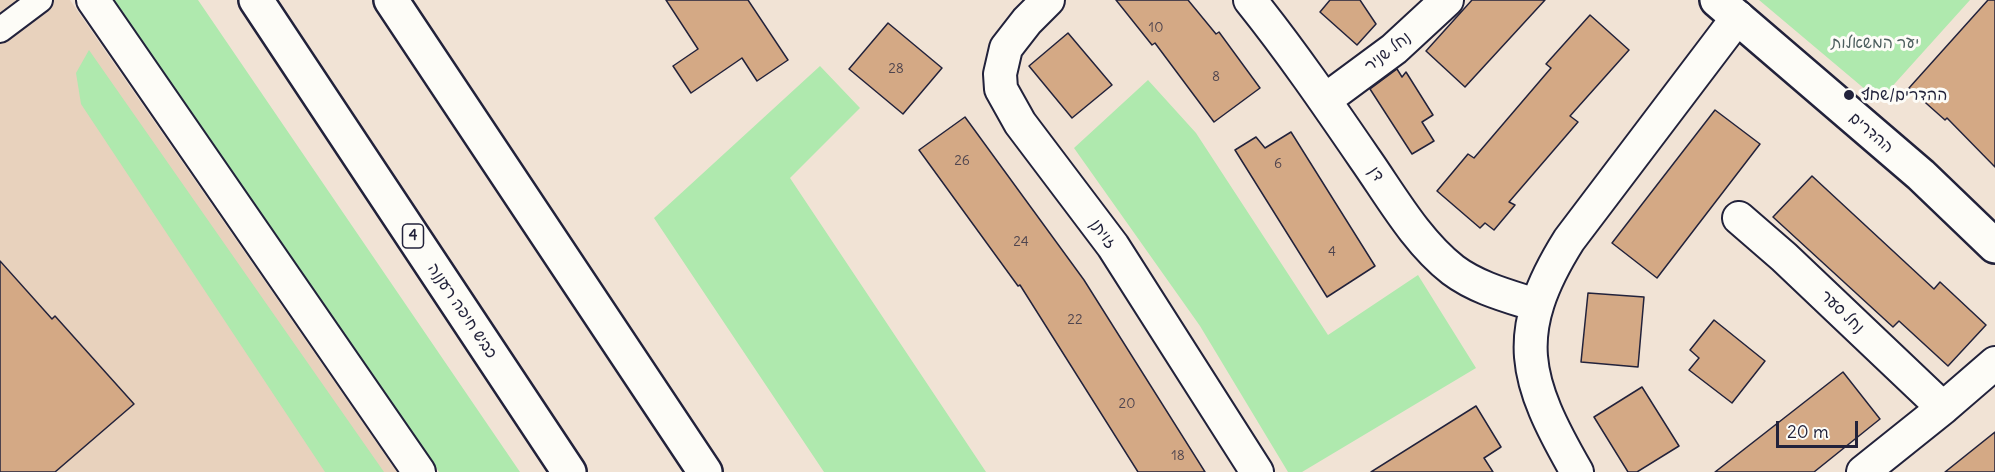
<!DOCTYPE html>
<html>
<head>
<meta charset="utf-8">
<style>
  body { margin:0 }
  #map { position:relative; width:1995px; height:472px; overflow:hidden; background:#f1e3d5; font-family:Delius,sans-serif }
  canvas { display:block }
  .scale { position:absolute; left:1776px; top:421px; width:82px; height:27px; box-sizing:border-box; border:3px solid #22223b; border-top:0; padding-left:8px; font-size:18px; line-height:21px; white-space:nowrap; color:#22223b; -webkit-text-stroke:4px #fdfcf7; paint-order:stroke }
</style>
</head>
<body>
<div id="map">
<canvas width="1995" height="472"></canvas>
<div class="scale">20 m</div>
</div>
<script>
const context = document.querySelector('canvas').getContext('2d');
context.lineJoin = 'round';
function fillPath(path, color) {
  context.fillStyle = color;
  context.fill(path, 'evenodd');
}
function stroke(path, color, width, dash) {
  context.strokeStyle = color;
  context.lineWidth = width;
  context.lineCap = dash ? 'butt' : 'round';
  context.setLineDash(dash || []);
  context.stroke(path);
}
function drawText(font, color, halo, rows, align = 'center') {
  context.font = font + ' Delius,"Playpen Sans Hebrew",sans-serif';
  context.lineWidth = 6;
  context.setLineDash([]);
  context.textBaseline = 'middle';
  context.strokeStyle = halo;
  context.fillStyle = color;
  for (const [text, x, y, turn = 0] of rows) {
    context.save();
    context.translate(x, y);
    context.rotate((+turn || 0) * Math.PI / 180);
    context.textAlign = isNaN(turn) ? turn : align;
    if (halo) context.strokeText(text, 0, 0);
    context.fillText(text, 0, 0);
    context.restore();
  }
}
const built = new Path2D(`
  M0,0H70L397,472H0Z`);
const green = new Path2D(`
  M114,0H198L520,472H439Z
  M1759,0H1970L1879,101Z
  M89,50L384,472H325L81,104L76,73Z
  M820,66L860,108L790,178L986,472H824L654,218Z
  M1148,80L1196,133L1328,335L1418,275L1476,368L1302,472H1288L1200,326L1074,148Z`);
const building = new Path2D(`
  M666,0H748L788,60L757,81L742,58L691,93L673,66L698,49Z
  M1116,0H1188L1216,34L1219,32L1260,88L1214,122L1155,43L1152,45Z
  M1330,0H1360L1376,24L1357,45L1320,12Z
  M1472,0H1545L1465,87L1426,51Z
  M1988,0H1995V167L1947,118L1945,120L1909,88Z
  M1590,15L1629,50L1570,116L1578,122L1509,202L1515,205L1494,230L1485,223L1480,228L1437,191L1468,154L1474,158L1551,68L1546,64Z
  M888,23L942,68L903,114L849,69Z
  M1068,33L1112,85L1072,118L1029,66Z
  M1397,69L1402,77L1406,72L1433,115L1422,122L1434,141L1412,154L1370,89Z
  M1715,110L1760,144L1657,278L1612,243Z
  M965,117L1084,280L1205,472H1138L1020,285L1018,286L919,150Z
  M1291,132L1375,266L1327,297L1235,150L1256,137L1265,148Z
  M1812,176L1934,289L1940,282L1986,325L1948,366L1899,321L1893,327L1773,217Z
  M0,261L52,319L55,316L134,404L55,472H0Z
  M1588,293L1644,297L1638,367L1581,362Z
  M1714,320L1765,361L1732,403L1689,370L1699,358L1690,350Z
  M1843,372L1880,419L1814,472H1715Z
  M1642,387L1679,446L1637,472H1628L1594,417Z
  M1476,406L1501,447L1484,458L1493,472H1371Z
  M1995,432V472H1945Z`);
const pedestrian = new Path2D(`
  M0,30L40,0`);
const minor = new Path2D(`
  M93,0L419,472
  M1048,0L1027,21L1006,48L1000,74L1001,89L1020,123L1113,246L1257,472
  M1250,0C1291,51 1328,105 1365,159C1391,196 1416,241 1453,270C1477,288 1508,296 1536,305
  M1325,100L1394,49L1447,0
  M1739,218L1784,257L1943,408L1863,472
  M1943,408L1995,363
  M1577,472C1524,380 1510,334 1569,240L1738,17`);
const tertiary = new Path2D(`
  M1717,0L1921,175L1995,246`);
const trunk = new Path2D(`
  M256,0L569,472
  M391,0L705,472`);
const markers = [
  [1849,95,6,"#22223b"]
];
const numberNames = [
  ["10",1156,28],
  ["28",896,69],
  ["8",1216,77],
  ["26",962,161],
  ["6",1278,164],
  ["24",1021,242],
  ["4",1332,252],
  ["22",1075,320],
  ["20",1127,404],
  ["18",1178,456]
];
const shields = [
  [413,236,21]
];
const shieldNames = [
  ["4",413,236]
];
const parkNames = [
  ["יער המשאלות",1875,43]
];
const streetNames = [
  ["נחל שניר",1388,52,-38],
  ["ההדרים",1871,133,41],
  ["דן",1376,174,55],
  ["זויתן",1103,234,54],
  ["כביש חיפה רעננה",462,311,56],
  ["נחל סער",1842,312,44]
];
const poiNames = [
  ["ההדרים/שחף",1861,95]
];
fillPath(built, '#e8d2bd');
fillPath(green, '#afe9ae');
fillPath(building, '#d4a985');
stroke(building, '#22223b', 1.5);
stroke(pedestrian, '#22223b', 28);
stroke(minor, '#22223b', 36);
stroke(tertiary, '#22223b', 38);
stroke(trunk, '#22223b', 38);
stroke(pedestrian, '#fdfcf7', 24);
stroke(minor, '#fdfcf7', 32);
stroke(tertiary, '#fdfcf7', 33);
stroke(trunk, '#fdfcf7', 33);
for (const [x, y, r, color] of markers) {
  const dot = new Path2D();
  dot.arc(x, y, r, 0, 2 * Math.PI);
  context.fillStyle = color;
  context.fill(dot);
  stroke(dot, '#fdfcf7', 2);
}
drawText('14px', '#4e444e', null, numberNames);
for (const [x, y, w] of shields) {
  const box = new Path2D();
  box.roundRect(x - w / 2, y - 12, w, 24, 4.5);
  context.fillStyle = '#fdfcf7';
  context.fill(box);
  stroke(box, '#22223b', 1.5);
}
drawText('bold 15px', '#22223b', null, shieldNames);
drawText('16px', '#4c5e5e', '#fdfcf7', parkNames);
drawText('16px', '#22223b', '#fdfcf7', streetNames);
drawText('16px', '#22223b', '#fdfcf7', poiNames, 'left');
</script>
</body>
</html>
